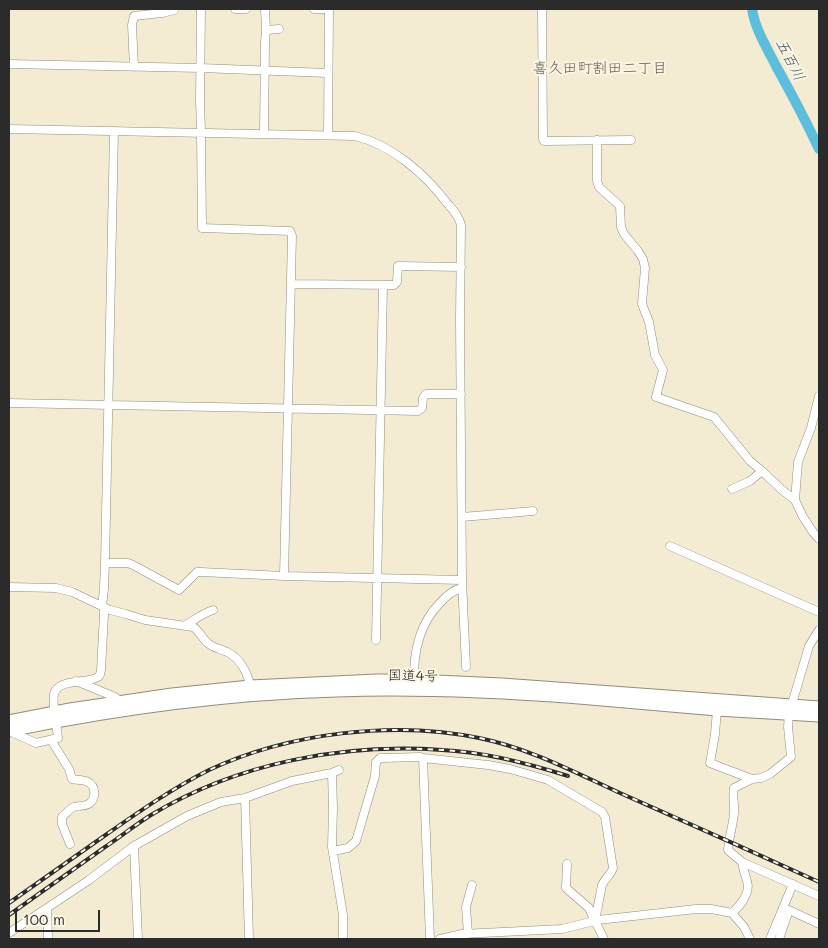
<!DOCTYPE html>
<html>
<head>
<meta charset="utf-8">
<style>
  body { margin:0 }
  #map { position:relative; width:828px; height:948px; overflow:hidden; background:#f3ecd3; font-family:Mali,sans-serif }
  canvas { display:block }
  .frame { position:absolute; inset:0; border:10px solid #2b2b2b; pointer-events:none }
  .scale { position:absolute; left:15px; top:910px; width:85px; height:22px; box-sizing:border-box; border:2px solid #2b2b2b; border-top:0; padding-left:6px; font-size:15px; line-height:18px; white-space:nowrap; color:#2b2b2b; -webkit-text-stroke:4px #fcf5e5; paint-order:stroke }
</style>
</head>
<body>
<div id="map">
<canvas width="828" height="948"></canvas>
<div class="frame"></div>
<div class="scale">100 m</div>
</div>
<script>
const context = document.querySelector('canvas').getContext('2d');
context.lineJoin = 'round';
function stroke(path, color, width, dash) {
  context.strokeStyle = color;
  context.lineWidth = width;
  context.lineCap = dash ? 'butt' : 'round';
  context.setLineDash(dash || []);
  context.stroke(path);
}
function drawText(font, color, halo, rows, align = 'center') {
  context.font = font + ' Mali,"Klee One",sans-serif';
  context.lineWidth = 4;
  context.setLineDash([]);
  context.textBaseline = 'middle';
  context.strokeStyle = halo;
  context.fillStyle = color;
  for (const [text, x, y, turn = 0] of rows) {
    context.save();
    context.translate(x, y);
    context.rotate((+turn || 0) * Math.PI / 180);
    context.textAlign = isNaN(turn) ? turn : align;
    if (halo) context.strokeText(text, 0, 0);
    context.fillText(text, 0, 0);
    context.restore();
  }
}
const river = new Path2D(`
  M752,9C755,29 767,48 776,66C791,93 806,121 819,149`);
const minor = new Path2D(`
  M201,9L200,100L201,133L202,228L290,231L292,236L284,576
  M235,9H246
  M314,9H326
  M542,9L543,139L544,141L631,140
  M266,30L279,29
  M9,64L201,68L327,73
  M134,67L132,25L134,16L162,13L174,10
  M9,129L355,136C392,145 424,173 447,203C453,210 459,216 461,225L460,320L462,580L466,667
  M264,134L265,42L266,30L265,9
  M328,135L329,9
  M597,140V181L599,187L620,206L621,227L624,234L638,251L643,259L645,268L642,304L649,322L655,355L663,370L656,397L714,417L750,461L762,471L782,490L795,500
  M291,284L394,285L397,282L398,266L461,267
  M819,396L811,428L798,462L795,500L803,517L813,532L819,539
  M9,403L418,411L422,408L423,398L426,394H461
  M732,489L750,481L762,471
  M462,517L533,511
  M670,546L819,612
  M105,563H128L133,565L179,590L197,572H201L284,576L462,580
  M9,587L56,588L72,592L110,610L126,614L145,620L193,627C200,631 202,639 209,644C214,648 221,649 227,652C240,658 248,673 250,686
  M186,625C194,620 203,613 213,610
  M376,640L383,286
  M76,681L115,697L120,701
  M414,684C413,654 418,625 440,603C446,596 453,590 462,588
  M717,710L715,734L710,763L752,779
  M9,731L36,743L58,738C57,727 52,704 54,694C58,678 87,684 98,677C101,675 100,673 101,670L104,614V609L102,606L104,589L105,563L114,131
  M51,740L69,769L72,779C77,780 85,780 88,782C96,786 96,798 90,803C85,807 80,805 74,807C70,808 66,814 62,817V824L70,844
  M423,758L488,765L510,769L548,780L602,812L605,817L613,868C611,875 605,878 602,885L595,921
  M332,773L333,808L332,847L343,915V939
  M245,798L292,781L332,773L339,770
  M333,851L348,848L356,841L375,776L376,762L380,758H382L421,757L423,758L430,939
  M742,862L819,896
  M567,864L566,888L589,908L592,915L604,939
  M732,913L744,927L750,939
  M9,933L47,908
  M468,934L466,907L472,885
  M48,939L47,908L89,880L134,846
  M138,939L134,846L187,816L221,802L245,798L249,939
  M440,939L462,934L562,929L598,920L696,909H711L732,913C740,906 751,893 747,881C745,874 743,869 742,862L728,850C729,837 733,825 734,813C735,805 732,796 734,788L752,779L761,778L770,774L791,757L788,727L789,714L809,646L819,630
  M770,939L793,884
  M779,939L789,910L819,924`);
const highway = new Path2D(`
  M9,721L70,709L172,694L250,686L377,680H414L502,684L819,707
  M9,731C117,709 227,694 337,691C417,688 499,692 579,698C625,702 671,706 717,710C751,712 785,714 819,716`);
const rail = new Path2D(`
  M9,903C42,880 74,857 107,834C140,811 173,788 209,770C288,733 394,720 479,738C529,748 574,772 620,793C686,822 753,852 819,882
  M9,915C41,892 73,870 105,847C120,837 135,825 151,815C237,763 343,743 442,750C485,752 527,763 568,776`);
const streetNames = [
  ["国道4号",413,676,1]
];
const waterNames = [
  ["五百川",790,60,63]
];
const neighbourhoodNames = [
  ["喜久田町割田二丁目",600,68]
];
stroke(river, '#5dbedb', 10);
stroke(minor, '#8f8c7f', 9);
stroke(highway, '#8f8c7f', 13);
stroke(minor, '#fff', 8);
stroke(highway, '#fff', 11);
stroke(rail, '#2b2b2b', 4);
stroke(rail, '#fcf5e5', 2, [5.5]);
drawText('14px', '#2b2b2b', '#fcf5e5', streetNames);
drawText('italic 15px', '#3a5760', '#fcf5e5', waterNames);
drawText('15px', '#695d4f', '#fcf5e5', neighbourhoodNames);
</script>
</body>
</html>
